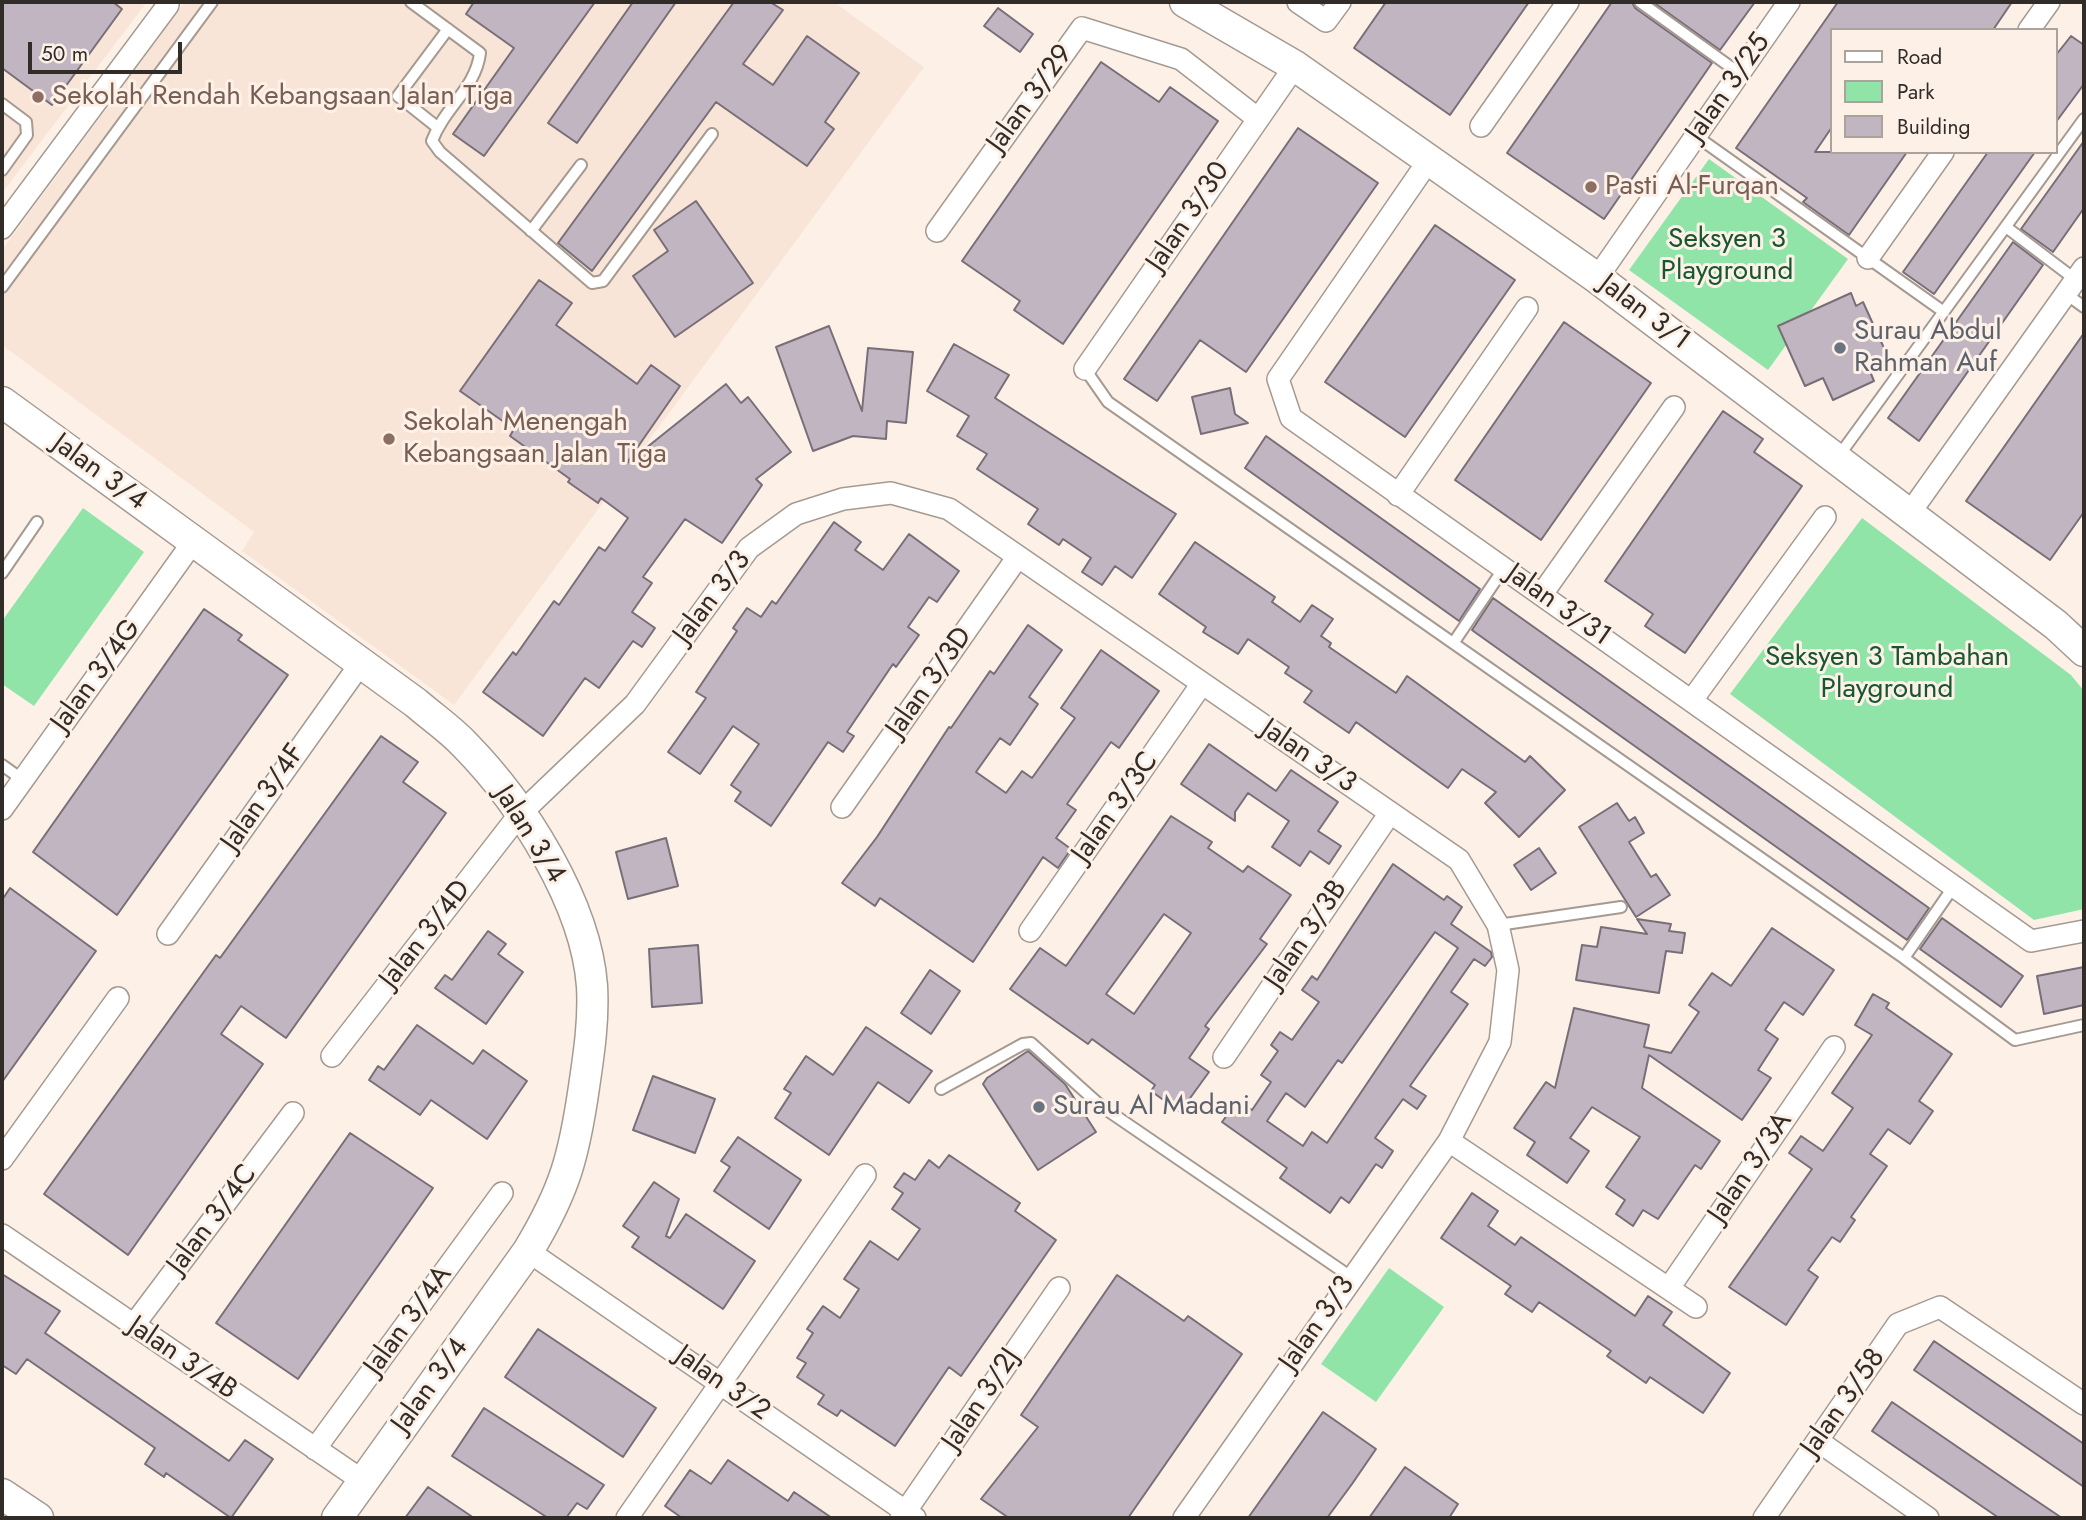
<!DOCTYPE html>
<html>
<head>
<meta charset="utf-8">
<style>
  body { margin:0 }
  #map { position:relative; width:2086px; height:1520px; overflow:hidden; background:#fdf1e7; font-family:Jost,sans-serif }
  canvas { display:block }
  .frame { position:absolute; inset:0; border:4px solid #312c28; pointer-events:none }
  .legend { position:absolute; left:1830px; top:28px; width:228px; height:126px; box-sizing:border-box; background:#fdf1e7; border:2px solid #aba29b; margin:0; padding:9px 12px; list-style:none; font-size:21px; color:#312c28 }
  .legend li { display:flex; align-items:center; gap:14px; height:35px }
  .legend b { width:35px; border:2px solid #aba29b }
  .scale { position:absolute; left:28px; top:42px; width:154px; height:32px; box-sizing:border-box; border:4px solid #312c28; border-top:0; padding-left:9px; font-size:21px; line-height:24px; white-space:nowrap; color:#312c28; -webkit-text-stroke:5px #fdf1e7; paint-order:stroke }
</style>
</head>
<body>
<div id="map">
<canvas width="2086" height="1520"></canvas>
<div class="frame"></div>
<ul class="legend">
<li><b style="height:9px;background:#fff"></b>Road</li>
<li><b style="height:19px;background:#90e4a8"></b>Park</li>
<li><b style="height:19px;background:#c0b5c0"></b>Building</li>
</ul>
<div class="scale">50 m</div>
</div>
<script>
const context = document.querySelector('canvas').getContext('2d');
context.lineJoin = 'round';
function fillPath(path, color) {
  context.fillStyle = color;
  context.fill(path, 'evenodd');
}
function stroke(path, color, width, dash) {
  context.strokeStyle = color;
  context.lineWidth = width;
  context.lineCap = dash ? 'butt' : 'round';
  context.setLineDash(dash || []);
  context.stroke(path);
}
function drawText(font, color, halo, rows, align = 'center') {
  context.font = font + ' Jost,sans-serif';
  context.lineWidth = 6;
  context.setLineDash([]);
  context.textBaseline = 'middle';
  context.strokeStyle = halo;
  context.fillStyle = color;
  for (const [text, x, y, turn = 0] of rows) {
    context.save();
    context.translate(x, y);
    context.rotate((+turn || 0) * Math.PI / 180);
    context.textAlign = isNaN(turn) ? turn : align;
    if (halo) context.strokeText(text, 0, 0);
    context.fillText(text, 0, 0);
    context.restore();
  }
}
const built = new Path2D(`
  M2,2H147L2,193Z
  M185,2H834L924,67L454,705L242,551L254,532L2,345V250Z`);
const green = new Path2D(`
  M1709,159L1848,259L1768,370L1629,270Z
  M83,508L144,552L34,706L2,684V621Z
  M1862,518L2071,675L2084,691V909L2034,920L1730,694Z
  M1389,1268L1444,1307L1376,1402L1321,1364Z`);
const building = new Path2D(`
  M2,2H113L122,9L52,105L2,68Z
  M474,2H595L484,156L453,134L514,48L466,14Z
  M633,2H676L577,143L548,123Z
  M734,2H770L783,10L743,64L773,85L807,36L859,73L825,122L834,129L807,166L716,102L592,271L558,243Z
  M1386,2H1529L1450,115L1354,48Z
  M1612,2H1632L1635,8L1712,63L1604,219L1507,153Z
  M1653,2H1755L1720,50Z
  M1838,2H2012L1993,30H1832V127L1815,152H1907L1849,235L1803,202L1807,198L1736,148Z
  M998,8L1033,34L1020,52L984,26Z
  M2071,36L2084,45V84L2056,122V55Z
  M1101,62L1159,102L1170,87L1218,121L1063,344L1014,310L1020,301L962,261Z
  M1298,128L1378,183L1246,372L1200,340L1157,401L1124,379Z
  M2084,141V208L2053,252L2021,229Z
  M1988,152H2035L1934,294L1903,272Z
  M696,201L753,283L675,337L633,276L668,251L654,230Z
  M1435,225L1515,280L1405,437L1325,382Z
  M2013,242L2043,265L1919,441L1888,418Z
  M539,280L572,303L556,325L637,384L651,365L680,386L626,464L726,384L741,403L748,397L791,452L756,479L762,485L722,543L685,519L643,577L652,583L632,612L655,628L642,647L633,641L599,688L585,678L543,736L483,692L513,652L516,655L554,601L559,605L599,547L605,551L628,518L601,498L598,503L568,482L570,479L510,436L514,429L460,391Z
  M1851,293L1856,306L1863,302L1889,359L1869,369L1874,381L1833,400L1823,378L1805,386L1778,326Z
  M1564,322L1651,383L1541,540L1455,480Z
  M829,326L862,411L868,348L913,352L906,423L887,421L886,439L853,436L813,451L776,347Z
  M2084,333V512L2050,560L1966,501Z
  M954,344L1009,375L995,398L1176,514L1132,578L1115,566L1102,585L1082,572L1091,558L1063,539L1059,545L1028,524L1038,509L977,469L987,454L957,436L969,416L927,391Z
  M1230,388L1235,414L1248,423L1201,434L1192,397Z
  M1723,411L1763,439L1754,452L1802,486L1685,653L1645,626L1653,614L1605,581Z
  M1266,436L1480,589L1459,621L1245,468Z
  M834,522L861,542L855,550L883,570L909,534L959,571L937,602L929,597L908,627L919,635L896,667L893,664L847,732L854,736L843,752L828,742L771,826L735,801L741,792L731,785L759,744L733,726L700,774L668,752L706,698L696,692L737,631L733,628L747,608L761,617L772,601L776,604Z
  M1195,542L1275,597L1272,602L1300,622L1312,605L1333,619L1321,636L1331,643L1329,647L1396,693L1407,676L1525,762L1530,756L1565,790L1519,837L1485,803L1496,792L1462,769L1448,788L1356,722L1349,733L1304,702L1312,691L1285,673L1289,667L1248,639L1238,654L1203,632L1206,627L1159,594Z
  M1493,598L1929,908L1907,940L1476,633L1472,630Z
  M204,609L242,635L238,640L288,675L117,915L33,852Z
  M1028,625L1062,650L1029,697L1038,704L1010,745L1000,738L976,772L1006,793L1022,771L1032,778L1075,718L1061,708L1101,650L1159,691L1119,748L1111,742L1067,804L1076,810L1056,838L1071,849L1058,868L1043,857L973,962L880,898L875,906L842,883L877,837L949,727L951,728L990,671L994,674Z
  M381,736L418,762L403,782L446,813L286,1038L241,1006L221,1034L263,1064L128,1255L44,1194L216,955L220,958Z
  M1209,744L1276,791L1291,770L1338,802L1318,831L1341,846L1329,864L1310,851L1300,866L1272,847L1289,821L1248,793L1235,812V821L1181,784Z
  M1617,803L1629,821L1635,817L1644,833L1629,842L1651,877L1656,874L1670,895L1636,917L1579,827Z
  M1171,816L1212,842L1208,848L1243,872L1248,866L1291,895L1260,939L1267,944L1205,1026L1209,1029L1189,1058L1209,1072L1180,1112L1151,1091L1155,1085L1092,1039L1088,1044L1010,989L1040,948L1066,966ZM1164,914L1191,933L1134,1014L1106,994Z
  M666,838L678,886L628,899L616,852Z
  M1539,848L1556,873L1531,890L1514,865Z
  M1393,864L1444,900L1447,896L1462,907L1451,924L1491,952L1492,957L1485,966L1474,959L1451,992L1468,1004L1410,1086L1426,1096L1417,1109L1403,1099L1375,1138L1393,1151L1382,1168L1376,1164L1349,1203L1341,1197L1330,1213L1280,1178L1287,1168L1222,1122L1238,1100L1252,1110L1271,1082L1261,1075L1278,1051L1271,1045L1280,1032L1292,1040L1319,1002L1302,990L1312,976L1317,980ZM1435,932L1458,948L1327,1143L1312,1132L1303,1146L1267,1121L1286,1093L1305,1107L1338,1060L1342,1063Z
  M10,888L96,951L2,1082V900Z
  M1942,918L2023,976L2001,1007L1920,949Z
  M1637,919L1671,924L1669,931L1685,933L1682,953L1666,951L1659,993L1576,980L1582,945L1597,947L1601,927L1647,934Z
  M1772,928L1834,970L1803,1015L1784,1002L1765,1030L1778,1039L1758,1070L1771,1078L1742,1120L1649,1055L1642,1088L1720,1141L1701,1169L1695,1165L1658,1219L1643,1210L1633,1226L1616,1214L1625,1200L1606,1187L1640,1137L1592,1107L1570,1138L1589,1151L1567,1183L1527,1155L1535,1142L1514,1128L1546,1082L1555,1088L1574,1008L1649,1025L1644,1047L1671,1053L1699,1012L1689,1005L1712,973L1731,986Z
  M488,931L506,944L498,954L523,972L486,1024L435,988L445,975L452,980Z
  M698,945L702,1003L652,1007L649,949Z
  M2084,967V1005L2044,1014L2037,976Z
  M930,970L960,991L931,1034L901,1013Z
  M1873,994L1889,1003L1886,1008L1952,1054L1919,1101L1933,1111L1910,1144L1888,1129L1870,1154L1887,1166L1851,1217L1855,1220L1840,1242L1832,1237L1808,1270L1818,1277L1786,1325L1729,1287L1812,1169L1789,1153L1801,1136L1823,1151L1853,1108L1832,1093L1872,1035L1855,1025Z
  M417,1025L473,1064L483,1050L527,1081L487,1139L431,1100L420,1115L369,1080L378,1066L384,1070Z
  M866,1027L932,1071L909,1103L878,1082L829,1155L775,1118L791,1093L784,1089L806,1056L833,1075Z
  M1028,1051L1065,1084L1096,1132L1038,1170L983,1084L987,1078Z
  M653,1076L715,1099L695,1153L633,1130Z
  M350,1133L433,1188L298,1379L216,1323Z
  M738,1137L801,1180L769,1229L714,1191L730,1167L721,1161Z
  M949,1155L1020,1203L1015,1211L1056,1240L961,1376L949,1367L895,1446L841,1410L837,1416L818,1404L824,1395L797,1377L806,1363L797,1358L813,1333L807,1329L823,1306L840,1318L859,1289L844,1279L870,1241L898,1260L920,1229L892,1209L903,1193L894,1187L904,1173L915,1180L929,1160L939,1168Z
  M654,1182L679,1199L666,1236L670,1238L686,1214L755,1261L723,1309L632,1247L639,1237L623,1226Z
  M1472,1193L1498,1211L1488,1226L1515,1245L1521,1237L1635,1316L1648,1296L1672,1312L1663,1325L1730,1373L1703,1413L1650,1377L1646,1383L1607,1356L1611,1351L1539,1302L1532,1312L1505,1294L1511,1286L1441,1238Z
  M2,1274L60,1311L45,1333L229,1461L245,1440L273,1459L231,1518L166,1473L164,1477L145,1464L155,1448L27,1359L16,1374L2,1365Z
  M1117,1275L1184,1321L1188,1316L1242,1354L1128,1518H1009L981,1499L1038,1427L1021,1415Z
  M538,1329L656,1408L623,1457L505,1377Z
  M1934,1341L2084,1444V1487L1914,1370Z
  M1892,1402L2016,1487L2062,1518H1999L1904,1453L1872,1431Z
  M484,1408L604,1485L587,1509L577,1503L566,1518H548L452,1456Z
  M1323,1412L1376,1449L1352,1484L1327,1518H1248Z
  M728,1460L788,1501L794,1492L832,1518H682L665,1506L690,1470L711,1484Z
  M1405,1467L1458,1504L1449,1518H1369Z
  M428,1487L474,1518H405Z`);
const lane = new Path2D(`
  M411,2L480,53C476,88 444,108 432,141L440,152L592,283L603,281L712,134
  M1640,2L1739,73
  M2,104L26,122L27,135L2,170
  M437,127L398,96L448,29
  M1696,136L1944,312
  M2006,227L2076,280
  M531,231L581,165
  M2,287L212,2
  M2066,294L2084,307
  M1085,369L1108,402L1904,958L2015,1040L2084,1025
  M1838,457L2084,119
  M2,573L37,522
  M1454,642L1504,568
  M2,765L23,780
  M1498,925L1621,907
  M1904,958L1954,886
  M941,1089L1023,1044L1031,1043L1101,1106L1351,1277`);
const street = new Path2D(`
  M1298,2L1326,21L1340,2
  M2029,30L2049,2
  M1481,126L1568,2
  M1429,160L1278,379L1291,418L2031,941L2084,931
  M2,228L168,5
  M937,231L1082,28L1181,59L1257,118
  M1868,258L1943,152
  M1597,278L1789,2
  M1085,369L1295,66
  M1398,495L1527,308
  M1909,514L2084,268
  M1542,594L1674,407
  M1692,700L1825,517
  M842,807L1017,558
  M2,809L193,542
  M1030,931L1201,685
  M168,934L361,663
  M332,1056L519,815L635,704L749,548L796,514L843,499L891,493L949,509L1459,860L1498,925L1508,970L1500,1042L1449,1141L1184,1518
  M1224,1057L1390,813
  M1449,1141L1696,1307
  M2,1159L118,998
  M2,1235L363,1481
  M528,1251L915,1518
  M1669,1288L1834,1047
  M133,1326L293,1113
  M1818,1441L1928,1518
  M315,1449L502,1193
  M627,1518L865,1175
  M901,1518L1059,1288
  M1764,1518L1898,1324L1940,1307L2084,1404`);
const secondary = new Path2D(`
  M1185,2L1295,66L1597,278L2056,625L2084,651
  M2,402L416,703C432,717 450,729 465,745C522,803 586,903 592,986C594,1020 589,1053 584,1087C574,1156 565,1190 528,1251L337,1518
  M2,1494L38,1518`);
const markers = [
  [38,97,7,"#8d6e63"],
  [1591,187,7,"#8d6e63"],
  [1840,348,7,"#6b7280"],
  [389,439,7,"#8d6e63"],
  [1039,1107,7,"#6b7280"]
];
const streetNames = [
  ["Jalan 3/25",1729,88,-55],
  ["Jalan 3/29",1031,99,-54],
  ["Jalan 3/30",1189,217,-56],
  ["Jalan 3/1",1644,313,37],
  ["Jalan 3/4",99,473,36],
  ["Jalan 3/3",713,598,-53],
  ["Jalan 3/31",1558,606,35],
  ["Jalan 3/4G",97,676,-54],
  ["Jalan 3/3D",930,683,-55],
  ["Jalan 3/3",1308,757,34],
  ["Jalan 3/4F",264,798,-55],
  ["Jalan 3/3C",1116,808,-55],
  ["Jalan 3/4",529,835,58],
  ["Jalan 3/4D",426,935,-52],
  ["Jalan 3/3B",1307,935,-56],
  ["Jalan 3/3A",1751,1168,-56],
  ["Jalan 3/4C",213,1220,-53],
  ["Jalan 3/4A",409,1321,-54],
  ["Jalan 3/3",1318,1324,-55],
  ["Jalan 3/4B",182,1359,34],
  ["Jalan 3/2",722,1384,35],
  ["Jalan 3/4",431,1386,-54],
  ["Jalan 3/2J",982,1400,-56],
  ["Jalan 3/58",1844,1403,-55]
];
const educationNames = [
  ["Sekolah Rendah Kebangsaan Jalan Tiga",52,97],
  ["Pasti Al-Furqan",1605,187],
  ["Sekolah Menengah",403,423],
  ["Kebangsaan Jalan Tiga",403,455]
];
const parkNames = [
  ["Seksyen 3",1727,240],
  ["Playground",1727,272],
  ["Seksyen 3 Tambahan",1887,658],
  ["Playground",1887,690]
];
const worshipNames = [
  ["Surau Abdul",1854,332],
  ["Rahman Auf",1854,364],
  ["Surau Al Madani",1053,1107]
];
fillPath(built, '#f9e5d7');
fillPath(green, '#90e4a8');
fillPath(building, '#c0b5c0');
stroke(building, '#786e78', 2);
stroke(lane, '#a59a91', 14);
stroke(street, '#a59a91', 24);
stroke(secondary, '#a59a91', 33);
stroke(lane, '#fff', 10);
stroke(street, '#fff', 21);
stroke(secondary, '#fff', 30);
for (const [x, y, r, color] of markers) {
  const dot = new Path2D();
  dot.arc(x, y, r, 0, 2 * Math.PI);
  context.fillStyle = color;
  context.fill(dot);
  stroke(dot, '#fdf1e7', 2.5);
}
drawText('28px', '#312c28', '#fdf1e7', streetNames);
drawText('28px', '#785e54', '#fdf1e7', educationNames, 'left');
drawText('28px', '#175730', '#fdf1e7', parkNames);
drawText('28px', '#5b616d', '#fdf1e7', worshipNames, 'left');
</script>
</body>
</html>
